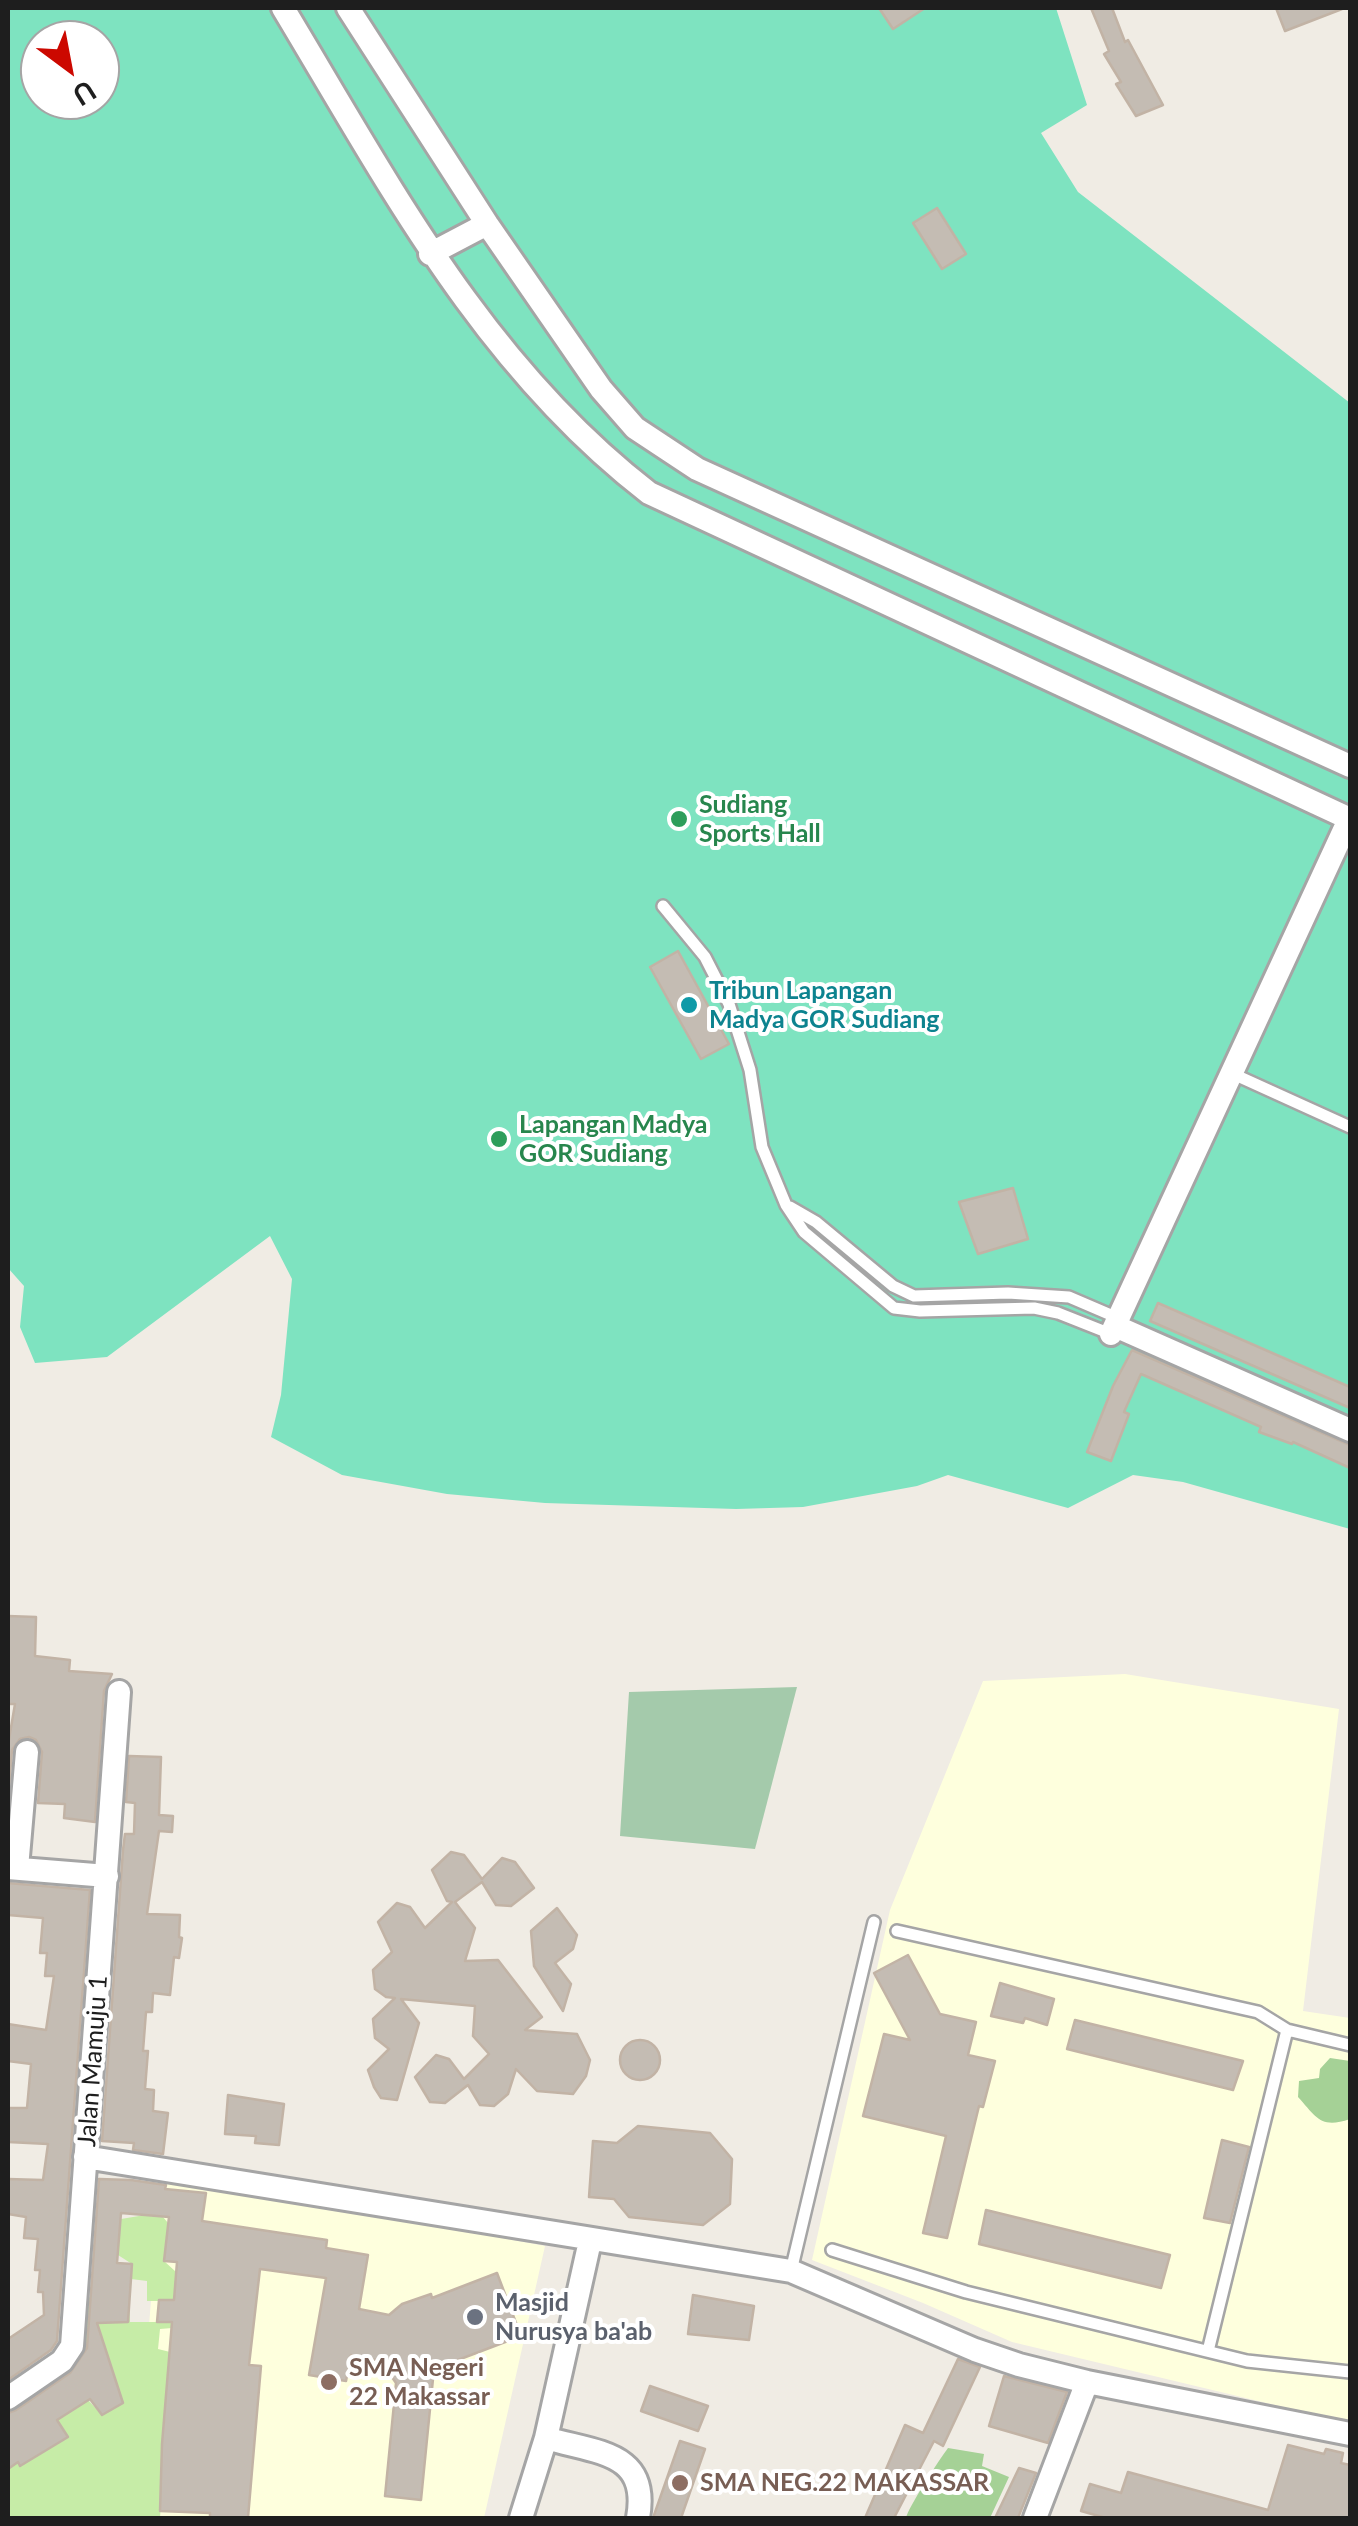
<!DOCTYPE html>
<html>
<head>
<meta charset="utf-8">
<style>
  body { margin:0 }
  #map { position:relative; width:1358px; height:2526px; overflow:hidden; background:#f0ece4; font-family:Lato,sans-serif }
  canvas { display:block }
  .frame { position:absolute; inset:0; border:10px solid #1e1e1e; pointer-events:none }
  .north { position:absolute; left:20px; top:20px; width:100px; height:100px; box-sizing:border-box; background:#fff; border:2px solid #a5a5a5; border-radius:50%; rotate:148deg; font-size:28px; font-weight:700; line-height:40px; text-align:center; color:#1e1e1e }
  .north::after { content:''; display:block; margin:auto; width:35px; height:45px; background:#cc0800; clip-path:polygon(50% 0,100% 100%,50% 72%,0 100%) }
</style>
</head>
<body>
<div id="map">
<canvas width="1358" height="2526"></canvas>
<div class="frame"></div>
<div class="north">U</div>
</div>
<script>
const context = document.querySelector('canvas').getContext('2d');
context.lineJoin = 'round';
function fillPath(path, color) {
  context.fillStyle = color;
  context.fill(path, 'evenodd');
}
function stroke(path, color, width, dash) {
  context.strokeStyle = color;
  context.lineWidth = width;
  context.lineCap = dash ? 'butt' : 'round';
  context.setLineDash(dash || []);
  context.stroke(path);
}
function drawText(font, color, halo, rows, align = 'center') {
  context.font = font + ' Lato,sans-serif';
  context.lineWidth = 8;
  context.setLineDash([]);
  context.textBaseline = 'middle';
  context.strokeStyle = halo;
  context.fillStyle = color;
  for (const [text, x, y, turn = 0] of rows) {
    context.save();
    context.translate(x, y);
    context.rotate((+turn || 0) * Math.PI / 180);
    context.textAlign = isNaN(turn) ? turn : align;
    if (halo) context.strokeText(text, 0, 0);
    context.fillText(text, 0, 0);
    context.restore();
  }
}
const education = new Path2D(`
  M1125,1674L1339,1709L1303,2011L1350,2018V2423L1012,2342L923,2303L812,2260L890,1910L983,1681Z
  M169,2176L545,2246L484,2518H134L156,2236Z`);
const grass = new Path2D(`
  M145,2215L163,2217L168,2223L164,2261L176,2272L172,2328L160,2329L158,2349L170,2352L160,2518H8V2469L17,2463L20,2465L68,2437L54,2414L88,2400L102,2415L123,2403L107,2353L80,2361L69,2354L86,2297L129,2301L130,2322H161V2301H147V2281L131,2279L132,2264L118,2255L121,2219Z`);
const forest = new Path2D(`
  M1330,2058L1350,2061V2119C1321,2129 1317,2118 1298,2097L1299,2081L1319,2078L1320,2069Z
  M948,2448L984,2454L982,2466L1009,2477L990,2518H906C908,2508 939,2460 948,2448Z`);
const cemetery = new Path2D(`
  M797,1687L755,1849L620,1836L629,1692Z`);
const pitch = new Path2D(`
  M8,8H1056L1087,105L1041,133L1078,192L1350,403V1529L1183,1482L1133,1475L1068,1508L948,1475L917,1486L803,1507L736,1509L545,1503L447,1494L342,1475L271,1437L281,1395L292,1279L270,1236L107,1357L35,1363L20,1327L24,1286L8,1268ZM40,40H100V100H40Z`);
const building = new Path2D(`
  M879,8H925L893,29Z
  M1091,8H1112L1125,42L1128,40L1163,105L1136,116L1116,84L1121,82L1104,54L1109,51Z
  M1276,8H1342V9L1285,31Z
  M937,208L966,254L942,269L913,223Z
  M678,951L729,1044L701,1059L650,967Z
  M1013,1188L1028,1239L978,1254L959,1202Z
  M1158,1303L1350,1387V1408L1150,1321Z
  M1132,1350L1350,1445V1468L1293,1442L1292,1444L1259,1432L1261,1427L1141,1374L1124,1412L1129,1414L1111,1461L1087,1452L1113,1386Z
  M8,1616L36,1617L35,1656L70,1660L69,1671L112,1674L104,1691L95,1822L64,1818L65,1804L38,1803L42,1752L36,1740L29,1737L20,1739L12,1750L8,1801V1745L15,1704H8Z
  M129,1756L161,1757L159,1815L173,1816L172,1832L159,1831L147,1914L180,1915L179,1937L182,1938L179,1958L174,1957L170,1995L153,1993L152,2012H146L143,2051H148L145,2089L154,2090L153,2111L168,2113L163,2154L133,2150L134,2143L102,2141L123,1850L125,1834H134L135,1803L126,1802Z
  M451,1852L464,1855L482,1879L502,1858L515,1862L534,1888L511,1906L496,1905L482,1882L455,1902L475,1928L465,1961L498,1960L542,2017L525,2030L577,2034L590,2060L586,2076L573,2094L537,2091L516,2069L508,2094L494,2106L480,2105L468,2085L445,2103L430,2102L415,2077L436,2055L449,2059L464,2079L489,2054L473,2036L475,2006L401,1999L419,2023L397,2100L381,2098L374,2087L368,2070L389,2049L375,2038L373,2019L395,1998L386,1997L375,1989L373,1970L392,1952L378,1922L397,1903L410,1907L425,1928L452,1902L447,1901L432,1870Z
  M8,1883L90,1890L57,2341L51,2350L8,2380V2339L44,2315L43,2292H38L40,2270H35L38,2239L24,2238L26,2217L8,2214V2179L43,2180L48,2144L8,2142V2108H27L31,2064L8,2061V2024L46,2030L54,1976H45L47,1953H40L43,1918L8,1915Z
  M557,1908L577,1935L573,1949L555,1963L571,1984L563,2011L534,1966L531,1931Z
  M908,1955L940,2014L976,2022L968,2055L995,2061L983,2107L979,2106L947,2238L923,2233L946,2136L863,2116L884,2034L910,2040L874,1973Z
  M1000,1983L1054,1999L1047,2025L1025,2018L1023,2023L991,2016Z
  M1075,2020L1243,2061L1233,2090L1067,2049Z
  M620 2060a20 20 0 1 1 40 0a20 20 0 1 1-40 0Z
  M228,2095L284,2104L279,2145L255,2143L256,2136L225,2134Z
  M638,2126L710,2133L732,2159L730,2204L703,2225L629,2217L614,2199L589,2197L593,2141L617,2143Z
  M1222,2140L1249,2147L1230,2223L1204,2218Z
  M99,2179L131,2180L166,2185L165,2189L206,2193L202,2221L327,2240L326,2248L368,2255L359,2309L389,2315L402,2304L431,2294L432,2298L497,2273L521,2336L434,2369L421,2500L385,2496L396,2383L381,2361L351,2355L346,2381L309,2375L326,2278L260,2269L249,2365L261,2366L248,2518H210V2513L160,2511L162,2444L172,2322H157L159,2300H174L177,2262L164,2261L169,2217L121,2213L117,2263L132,2264L128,2322L97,2323L123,2403L102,2415L90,2399L57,2420L68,2437L20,2466L18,2462L8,2469V2413L16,2410L70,2373L87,2348Z
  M986,2210L1170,2255L1161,2288L979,2244Z
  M693,2295L754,2306L749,2340L688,2334Z
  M958,2359L980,2367L943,2446L934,2441L894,2518H865L905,2425L923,2433Z
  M1004,2376L1067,2392L1048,2443L989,2426Z
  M650,2386L708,2406L698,2431L641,2411Z
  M680,2441L705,2449L681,2518H653Z
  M1288,2445L1324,2454L1326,2449L1343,2453L1341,2463L1350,2465V2518H1106L1081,2511L1090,2484L1121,2493L1128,2472L1268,2510Z
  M1019,2468L1036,2473L1018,2518H995Z`);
const lane = new Path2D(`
  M663,906L705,957L729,1004L750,1070L762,1147L786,1205L804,1232L894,1308L920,1311L1034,1308L1058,1313L1111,1334
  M1231,1073L1350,1127
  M790,1207L816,1222L893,1286L914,1296L1008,1293L1069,1297L1118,1318
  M897,1931L1258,2012L1287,2030L1350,2045
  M832,2250L966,2292L1247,2361L1350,2372
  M791,2271L874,1922
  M1208,2351L1287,2030`);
const street = new Path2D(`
  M283,8C389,184 483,365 649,493L1350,819
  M348,8L487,224L601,389L635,428L697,469L1350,766
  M430,254L487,224
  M1115,1326L1350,1430
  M1111,1334L1350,817
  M8,1868L107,1876
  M17,1868L27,1752
  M85,2157L791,2271L975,2350L1019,2365L1087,2382L1350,2434
  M590,2241L546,2438C596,2453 650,2451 638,2518
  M8,2398L62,2361L72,2346L119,1692
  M521,2518L546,2438
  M1035,2518L1087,2382`);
const markers = [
  [679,819,10,"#2e9e5b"],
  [689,1005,10,"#0f9aa8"],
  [499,1139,10,"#2e9e5b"],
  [475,2317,10,"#6b7280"],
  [329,2382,10,"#8d6e63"],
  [680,2483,10,"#8d6e63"]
];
const leisureNames = [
  ["Sudiang",699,805],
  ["Sports Hall",699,834],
  ["Lapangan Madya",519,1125],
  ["GOR Sudiang",519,1154]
];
const cultureNames = [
  ["Tribun Lapangan",709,991],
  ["Madya GOR Sudiang",709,1020]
];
const streetNames = [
  ["Jalan Mamuju 1",93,2061,-86]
];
const worshipNames = [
  ["Masjid",495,2303],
  ["Nurusya ba'ab",495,2332]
];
const educationNames = [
  ["SMA Negeri",349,2368],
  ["22 Makassar",349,2397],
  ["SMA NEG.22 MAKASSAR",700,2483]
];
fillPath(education, '#feffdd');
fillPath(grass, '#c6eca7');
fillPath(forest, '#a5d196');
fillPath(cemetery, '#a4caab');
fillPath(pitch, '#7ee3c0');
fillPath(building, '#c4bcb3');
stroke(building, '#c2b3a5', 2.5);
stroke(lane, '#a5a5a5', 16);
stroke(street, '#a5a5a5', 28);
stroke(lane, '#fff', 11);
stroke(street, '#fff', 22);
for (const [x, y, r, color] of markers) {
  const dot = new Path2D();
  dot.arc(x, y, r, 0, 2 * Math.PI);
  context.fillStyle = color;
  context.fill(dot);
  stroke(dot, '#fff', 4);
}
drawText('bold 25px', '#27864d', '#fff', leisureNames, 'left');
drawText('bold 25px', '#0d838f', '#fff', cultureNames, 'left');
drawText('25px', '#1e1e1e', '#fff', streetNames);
drawText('bold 25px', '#5b616d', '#fff', worshipNames, 'left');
drawText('bold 25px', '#785e54', '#fff', educationNames, 'left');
</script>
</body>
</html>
